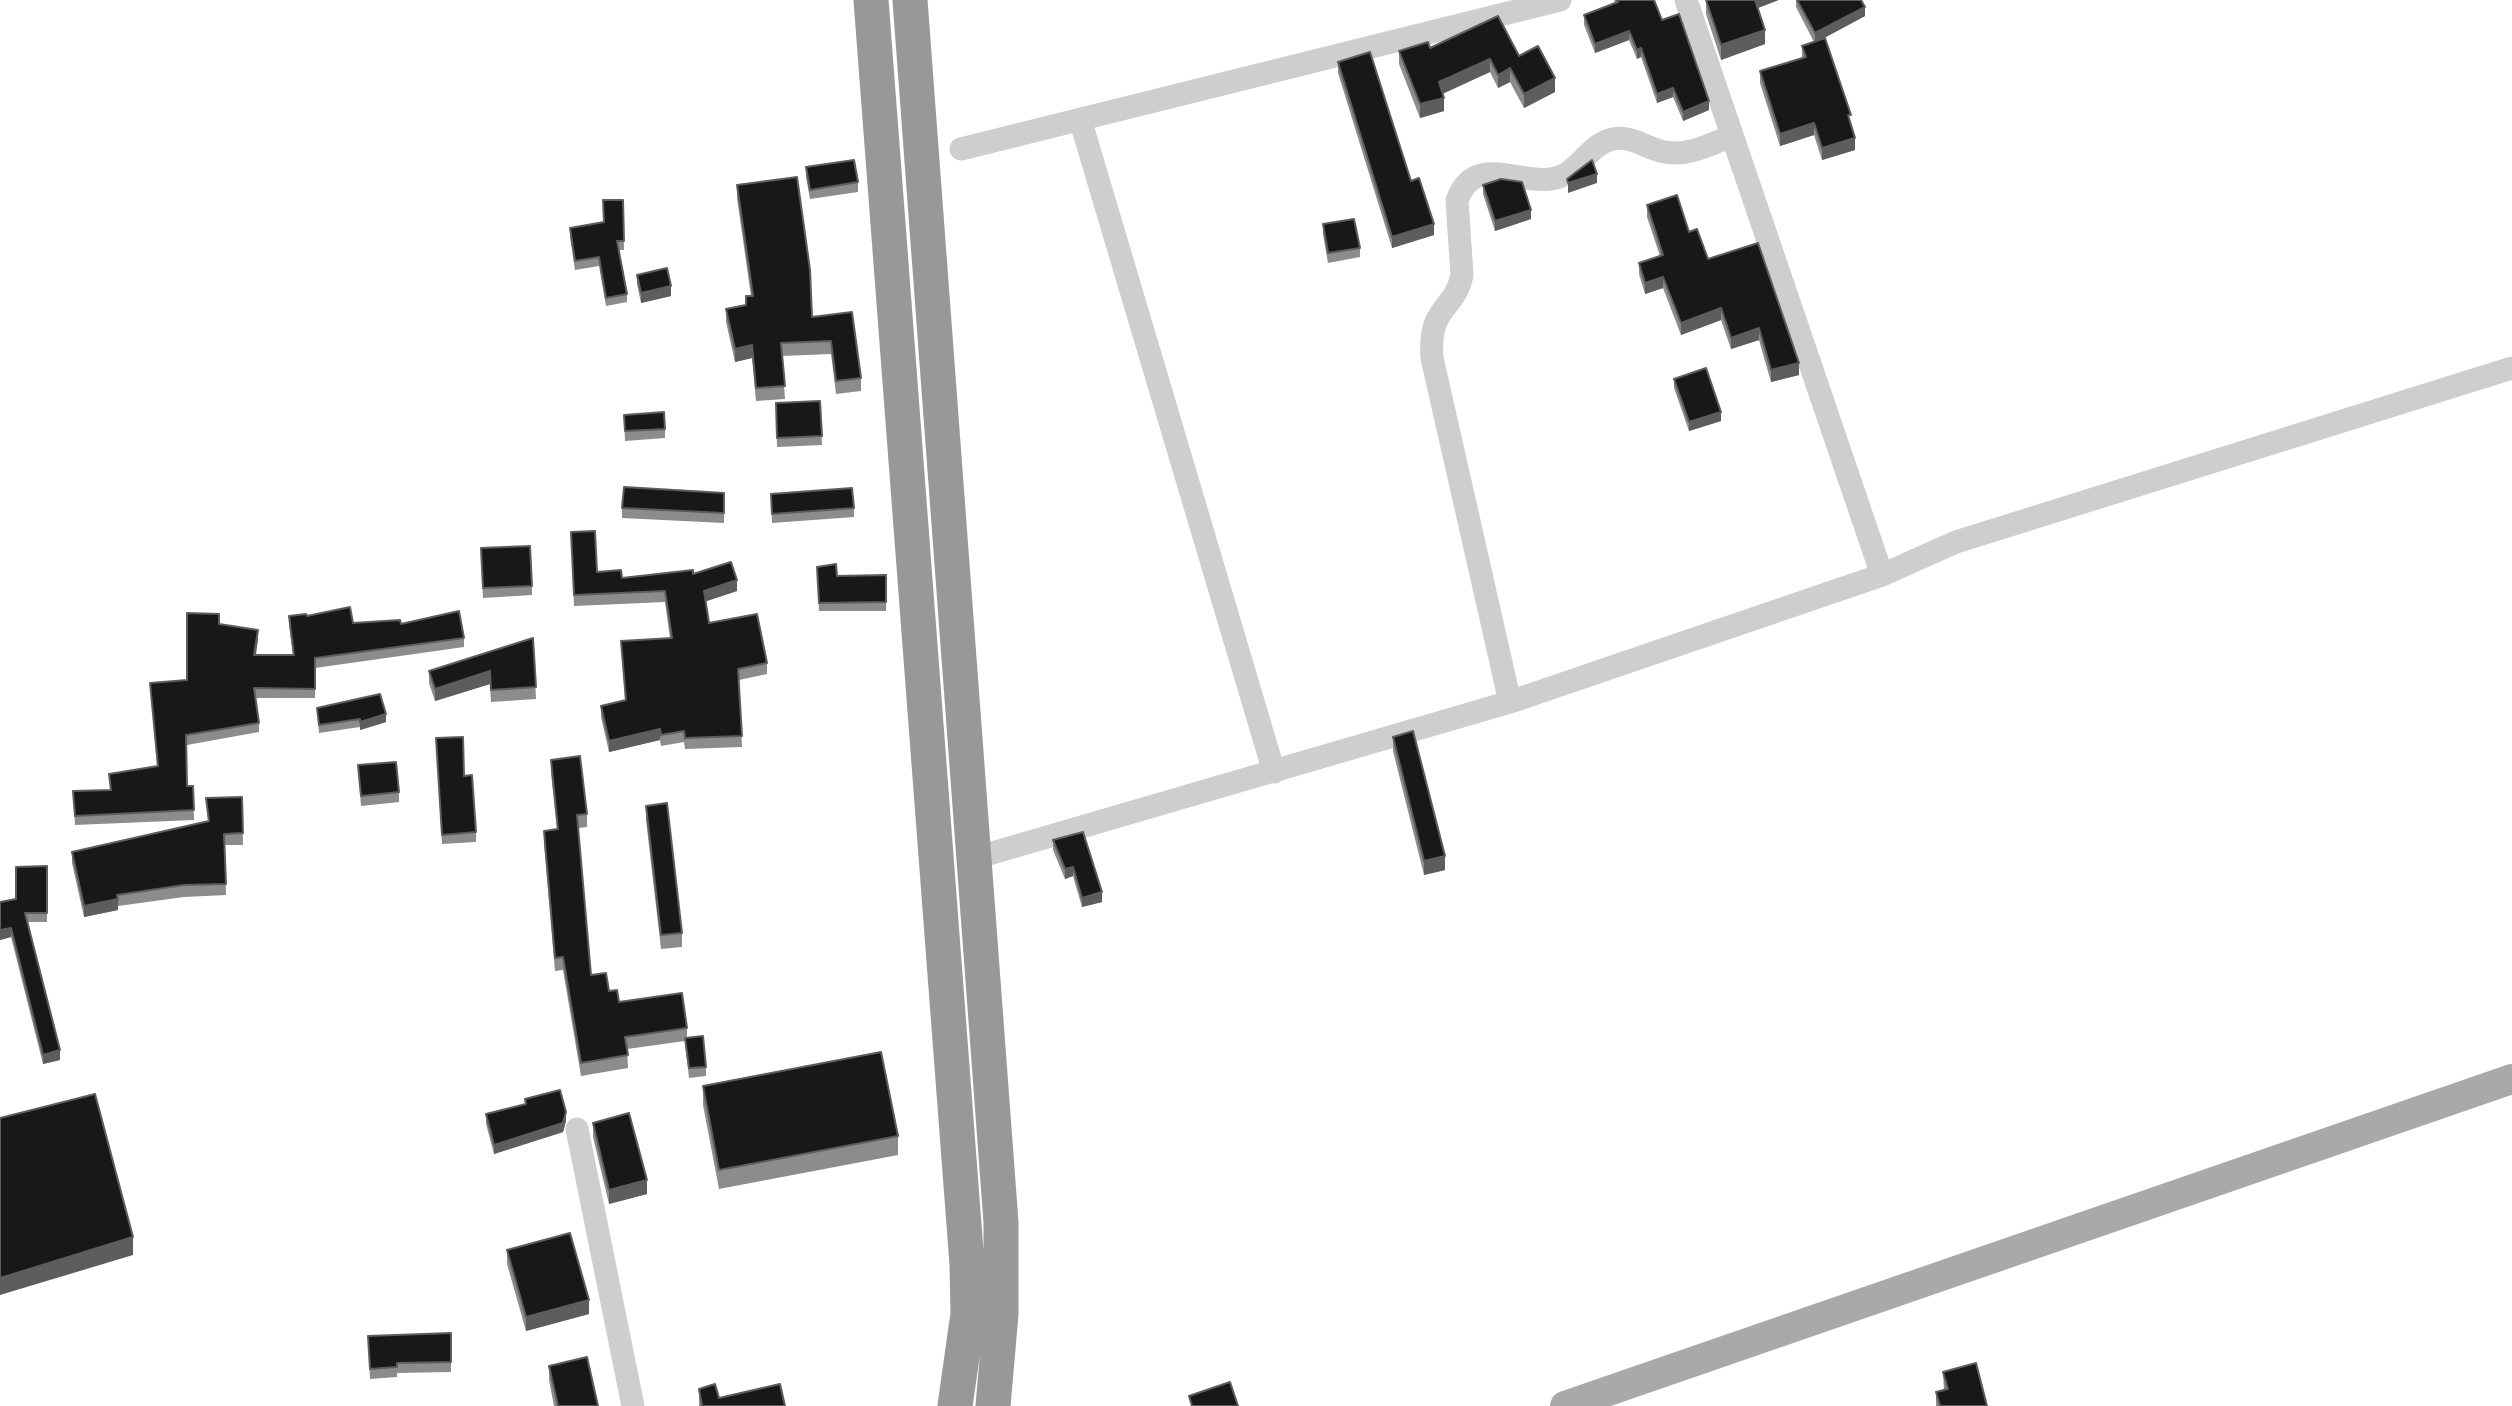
<!DOCTYPE html>
<html>
<head>
<meta charset="utf-8">
<style>
  body { margin:0 }
  canvas { display:block; background:#fff }
</style>
</head>
<body>
<canvas width="2512" height="1406"></canvas>
<script>
const context = document.querySelector('canvas').getContext('2d');
context.lineJoin = 'round';
function stroke(path, color, width, dash) {
  context.strokeStyle = color;
  context.lineWidth = width;
  context.lineCap = dash ? 'butt' : 'round';
  context.setLineDash(dash || []);
  context.stroke(path);
}
function fillPath(path, color) {
  context.fillStyle = color;
  context.fill(path, 'evenodd');
}
const minor = new Path2D(`
  M1686,0L1882,575L1956,542L2512,368
  M1080,119L1274,772
  M961,149L1560,0
  M1510,702L1432,358C1428,305 1455,311 1462,275L1457,201C1473,153 1517,184 1551,179C1579,175 1588,144 1613,139C1632,135 1647,149 1665,152C1687,157 1711,144 1732,136
  M975,858L1510,702L1882,575
  M577,1129L633,1406`);
const major = new Path2D(`
  M1565,1406L2512,1079`);
const highway = new Path2D(`
  M871,0L967,1264L968,1314L955,1406
  M910,0L1001,1222V1314L993,1406`);
const wall = new Path2D(`
  M1614,0H1654L1662,20L1709,110L1683,121L1673,97L1657,103L1641,57L1637,59L1629,40L1595,53L1584,25V15L1615,3Z
  M1706,0L1758,9L1765,44L1721,60L1706,14Z
  M1796,0H1861L1865,16L1820,40L1851,124L1855,150L1822,160L1814,135L1780,146L1760,83V71L1802,58V46L1814,42L1796,7Z
  M1430,48L1519,56L1555,92L1524,108L1510,82L1498,88L1490,72L1443,94L1444,111L1420,118L1399,64V51Z
  M1338,62L1411,181L1434,235L1392,248L1338,73Z
  M806,167L858,182V192L810,199L806,177Z
  M737,185L812,317L861,378V391L836,394L831,354L782,356L785,399L756,401L752,358L735,362L726,322V309L746,305L751,296L737,198Z
  M1483,185L1531,219L1495,231L1483,194Z
  M623,200L624,250H619L627,294V302L606,306L599,266L575,270L570,237V228L604,222Z
  M1647,205L1689,232L1708,259L1799,375L1771,382L1759,340L1731,349L1721,320L1681,335L1663,288L1645,294L1639,274V263L1660,256L1647,217Z
  M1323,224L1360,248V257L1328,263L1323,234Z
  M637,275L671,296L641,303L637,284Z
  M1674,379L1721,421L1689,431L1674,388Z
  M820,401L822,445L777,447L776,403Z
  M624,415L665,429V438L625,441Z
  M724,493V523L622,518V508Z
  M771,494L854,508V517L772,523Z
  M571,532L597,572L622,578L693,574L737,591L706,601L709,623L767,663V674L739,680L742,747L685,749L684,742L661,746L660,740L609,752L601,717V706L625,700L621,641L670,638L665,602L574,606Z
  M481,558L532,586V595L483,598Z
  M817,567L837,576L886,575V611H819Z
  M289,616H307L353,623L401,624L464,638V647L315,668V698H255L259,723V732L187,745V786H193L194,820L75,825L73,791L110,790L109,774L157,767L150,683L187,680L219,624L258,639L256,655H293L289,625Z
  M533,638L536,699L491,702L490,684L435,701L429,683V671Z
  M317,708L386,722L360,730V727L319,733Z
  M1393,737L1445,870L1424,875L1393,751Z
  M436,738L464,776L476,832V842L442,844Z
  M551,760L587,814V827L578,828L591,975L619,1002L687,1028V1038L706,1067V1076L689,1078L685,1041L627,1049L628,1068L581,1076L563,970L555,971L544,844V831L557,830L551,773Z
  M358,765L399,792V802L361,806Z
  M242,797L243,845H225L226,895L184,897L118,906V910L84,917L72,863V852L208,821L206,798Z
  M646,806L682,933V947L661,949L646,820Z
  M1053,840L1102,902L1082,907L1073,876L1065,879L1053,850Z
  M47,866V922H28L60,1060L43,1064L11,937L0,940V902L16,899Z
  M703,1086L898,1136V1155L719,1189L703,1105Z
  M525,1099L566,1121L563,1132L494,1154L486,1124V1114L525,1104Z
  M593,1123L647,1194L609,1204L593,1137Z
  M507,1250L589,1314L526,1331L507,1264Z
  M368,1336L451,1362V1372L397,1373V1377L370,1379Z
  M549,1366L598,1406H554L549,1380Z
  M1943,1372L1987,1406H1936V1392L1944,1390Z
  M699,1389L719,1398L785,1406H699Z`);
const shadedWall = new Path2D(`
  M1753,0H1779L1753,10Z
  M1865,7V16L1815,43V33Z
  M1765,30V44L1721,60V45Z
  M1629,31V40L1595,53V44Z
  M1641,48V57L1637,59V50Z
  M1490,59V72L1439,95V82Z
  M1510,68V82L1498,88V75Z
  M1555,78V92L1524,108V94Z
  M1673,88V97L1657,103V94Z
  M1444,98V111L1420,118V104Z
  M1709,101V110L1683,121V112Z
  M1814,123V135L1780,146V134Z
  M1855,138V150L1822,160V148Z
  M1597,174V183L1568,193V183Z
  M1531,210V219L1495,231V221Z
  M1434,224V235L1392,248V237Z
  M1663,277V288L1645,294V283Z
  M671,286V296L641,303V293Z
  M1721,308V320L1681,335V323Z
  M1759,328V340L1731,349V338Z
  M752,345V358L735,362V349Z
  M1799,363V375L1771,382V370Z
  M1721,412V421L1689,431V422Z
  M737,580V591L704,602V591Z
  M258,630V639L254,664V655Z
  M490,671V684L435,701V689Z
  M386,714V722L360,730V722Z
  M660,729V740L609,752V741Z
  M1445,856V870L1424,875V861Z
  M1073,867V876L1065,879V869Z
  M1102,892V902L1082,907V898Z
  M118,899V910L84,917V906Z
  M11,928V937L0,940V930Z
  M60,1050V1060L43,1064V1055Z
  M566,1112V1121L563,1132L494,1154V1145Z
  M647,1180V1194L609,1204V1190Z
  M133,1237V1255L0,1295V1278Z
  M589,1300V1314L526,1331V1317Z`);
const building = new Path2D(`
  M1617,0H1654L1662,20L1679,14L1709,101L1683,112L1673,88L1657,94L1641,48L1637,50L1629,31L1595,44L1584,15L1618,2Z
  M1706,0H1755L1765,30L1721,45Z
  M1797,0H1861L1865,7L1815,33Z
  M1498,16L1519,56L1538,46L1555,78L1524,94L1510,68L1498,75L1490,59L1439,82L1444,98L1420,104L1399,51L1428,42L1430,48Z
  M1825,38L1851,115H1848L1855,138L1822,148L1814,123L1780,134L1760,71L1806,57L1802,46Z
  M1370,52L1411,181L1419,178L1434,224L1392,237L1338,62Z
  M854,160L858,182L810,190L806,167Z
  M1592,160L1597,174L1568,183L1567,179Z
  M797,177L810,270L812,317L852,312L861,378L836,381L831,341L781,343L785,386L756,388L752,345L735,349L726,309L746,305V296H753L737,185Z
  M1501,179L1522,182L1531,210L1495,221L1483,185Z
  M1677,195L1689,232L1697,229L1708,259L1758,243L1799,363L1771,370L1759,328L1731,338L1721,308L1681,323L1663,277L1645,283L1639,263L1663,255L1647,205Z
  M603,200H623L624,241H617L627,294L606,298L599,257L575,261L570,228L604,222Z
  M1354,219L1360,248L1328,253L1323,224Z
  M667,268L671,286L641,293L637,275Z
  M1706,368L1721,412L1689,422L1674,379Z
  M820,401L822,436L777,438L776,403Z
  M664,412L665,429L625,431L624,415Z
  M624,487L724,493V513L622,508Z
  M852,488L854,508L772,514L771,494Z
  M595,531L597,572L621,570L622,578L693,570V574L731,562L737,580L704,591L709,623L757,614L767,663L738,669L742,736L685,738L684,731L661,735L660,729L609,741L601,706L626,700L621,641L672,638L665,591L574,595L571,532Z
  M530,546L532,586L483,588L481,548Z
  M836,564L837,576L886,575V602L819,603L817,567Z
  M350,607L353,623L400,620L401,624L459,611L464,638L315,658V689L254,688L259,723L186,735L187,786H193L194,810L75,816L73,791L111,790L109,774L158,766L150,683L187,680V613L219,614V624L258,630L254,655H294L289,616L306,614L307,616Z
  M533,638L536,687L491,690L490,671L435,689L429,671Z
  M380,694L386,714L360,722V719L319,725L317,708Z
  M1413,731L1445,856L1424,861L1393,737Z
  M463,737L464,776L472,775L476,832L442,835L436,738Z
  M580,756L587,814L577,815L591,975L606,973L609,991L617,990L619,1002L682,993L687,1028L625,1037L628,1055L581,1063L563,957L555,958L544,831L558,829L551,760Z
  M396,762L399,792L361,796L358,765Z
  M242,797L243,833L224,834L226,884L184,885L117,895L118,899L84,906L72,852L209,821L206,798Z
  M667,803L682,933L661,935L646,806Z
  M1083,832L1102,892L1082,898L1073,867L1065,869L1053,840Z
  M47,866V913H25L60,1050L43,1055L11,928L0,930V902L16,899V867Z
  M703,1036L706,1067L689,1068L685,1038Z
  M881,1052L898,1136L719,1170L703,1086Z
  M560,1090L566,1112L563,1123L494,1145L486,1114L526,1104L525,1099Z
  M95,1094L133,1237L0,1278V1118Z
  M629,1113L647,1180L609,1190L593,1123Z
  M570,1233L589,1300L526,1317L507,1250Z
  M451,1333V1362L397,1363V1367L370,1369L368,1336Z
  M587,1357L598,1406H558L549,1366Z
  M1976,1363L1987,1406H1940L1936,1392L1948,1389L1943,1372Z
  M1230,1382L1238,1406H1192L1189,1396Z
  M715,1384L719,1398L780,1384L785,1406H702L699,1389Z`);
stroke(minor, '#cecece', 23);
stroke(major, '#a9a9a9', 30);
stroke(highway, '#989898', 35);
fillPath(wall, '#8c8c8c');
fillPath(shadedWall, '#5d5d5d');
fillPath(building, '#181818');
stroke(building, '#5d5d5d', 2);
</script>
</body>
</html>
